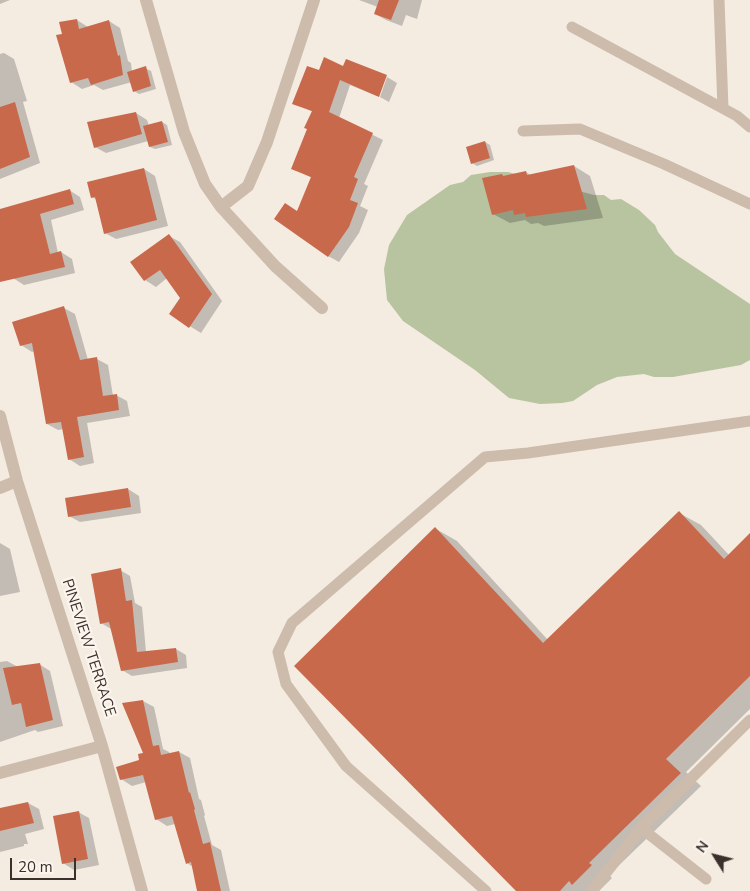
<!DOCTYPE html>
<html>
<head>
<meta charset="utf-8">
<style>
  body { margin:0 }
  #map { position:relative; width:750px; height:891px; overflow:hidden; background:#f4ebe1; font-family:"Nunito Sans",sans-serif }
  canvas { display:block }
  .north { position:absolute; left:690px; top:831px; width:50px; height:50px; -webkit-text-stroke:4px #fbf5ee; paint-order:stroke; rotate:306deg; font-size:14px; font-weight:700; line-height:20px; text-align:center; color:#3b302b }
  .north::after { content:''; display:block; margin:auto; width:18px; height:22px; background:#3b302b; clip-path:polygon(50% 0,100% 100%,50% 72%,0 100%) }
  .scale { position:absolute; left:10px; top:858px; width:66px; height:22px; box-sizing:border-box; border:2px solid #3b302b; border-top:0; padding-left:6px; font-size:15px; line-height:18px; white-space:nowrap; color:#3b302b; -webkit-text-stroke:4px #fbf5ee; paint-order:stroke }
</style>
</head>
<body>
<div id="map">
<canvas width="750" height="891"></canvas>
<div class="north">N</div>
<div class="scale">20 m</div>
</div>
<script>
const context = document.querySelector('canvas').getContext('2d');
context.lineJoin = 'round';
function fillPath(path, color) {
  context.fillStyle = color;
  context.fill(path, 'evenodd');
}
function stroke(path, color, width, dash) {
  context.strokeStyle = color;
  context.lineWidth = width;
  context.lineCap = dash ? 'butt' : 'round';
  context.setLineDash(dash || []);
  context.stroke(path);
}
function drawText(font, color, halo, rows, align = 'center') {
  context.font = font + ' "Nunito Sans",sans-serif';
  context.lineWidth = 4.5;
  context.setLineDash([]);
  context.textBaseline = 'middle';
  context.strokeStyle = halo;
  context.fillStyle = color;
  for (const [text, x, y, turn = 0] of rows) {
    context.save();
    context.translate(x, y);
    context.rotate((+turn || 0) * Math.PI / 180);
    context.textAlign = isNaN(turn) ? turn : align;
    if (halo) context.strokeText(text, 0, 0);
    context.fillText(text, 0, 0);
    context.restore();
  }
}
const green = new Path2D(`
  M490,172H508L594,195H604L611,200L621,199L639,210L655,225L658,232L675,254L750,304V360L741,365L673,377H654L644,374L617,377L597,385L573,401L562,403L540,404L509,398L475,370L403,321L387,300L384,269L389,245L407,215L450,185L463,182L471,175Z`);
const shadow = new Path2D(`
  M0,0H10L0,4Z
  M359,0H422L417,19L406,15L402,26L386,20L375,14L378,7Z
  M77,20L88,27L109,21L120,28L128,61L131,63L132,72L145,68L151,71L156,89L139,94L134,91L132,82L103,90L94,85L82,89L71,82L63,35Z
  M4,53L14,59L27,101L23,102L40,163L0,179V54Z
  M344,68L385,76L377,96L350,85L339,118L383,140L364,184L368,186L360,206L368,210L359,233L339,262L328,256L298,212L312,178L292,168L308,129L313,112L294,103L320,72Z
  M387,77L397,83L389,102L380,97Z
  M136,113L147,120L149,126L162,122L167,125L172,145L155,149L150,147L148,141L106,153L95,147Z
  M485,142L490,145L494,160L477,166L472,163Z
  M574,166L590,176L603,218L544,226L538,223L531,224L525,220L510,223L493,214L502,175L505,177L526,172L532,176Z
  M144,169L155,176L168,226L116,239L105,233L97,200L92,197Z
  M69,190L80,197L84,210L51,220L58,253L61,252L72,259L75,273L24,285L13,278L0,234V210Z
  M169,236L180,242L222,301L201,333L170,314L181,298L167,278L156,287L145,280Z
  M64,308L75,314L88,360L97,359L108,365L113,396L116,395L127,401L130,416L87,423L94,463L80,466L69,459L64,429L58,430L47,424L35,351L32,352L21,345Z
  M128,489L139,496L141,513L80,522L69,516Z
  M679,513L701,525L729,555L750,535V709L686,772L701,786L609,875L612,878L599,891H518L436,529L457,541L548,640Z
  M0,543L10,549L20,592L0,596Z
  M120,570L130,576L135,603L142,607L146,652L176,649L186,655L187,668L132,676L122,670L111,629L101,623Z
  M7,661L18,667L39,664L50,671L63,726L38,732L35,730L0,742V662Z
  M143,701L154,707L163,749L169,752L170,754L179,752L190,758L199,799L201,800L205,815L204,816L212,845L221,850L230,891H198L193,867L187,863L175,824L167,826L156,819L146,782L132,786L121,779L141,760L144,754Z
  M28,803L39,809L44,829L25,834L28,844H24V846L0,852V810Z
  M78,812L89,818L99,865L74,870L63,863Z`);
const building = new Path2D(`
  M379,0H399L391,20L374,14Z
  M77,19L79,29L109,20L118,56L120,55L123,75L91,85L88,78L70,83L56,35L62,34L59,22Z
  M324,57L343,66L346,59L387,75L379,97L340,80L329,112L373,133L354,177L358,179L350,200L358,203L349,227L328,257L274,219L285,203L297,211L311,177L291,169L307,129L304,128L312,111L292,104L307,66L319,70Z
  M146,66L151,86L133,92L127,72Z
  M15,102L30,157L0,169V107Z
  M136,112L142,134L94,148L87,122Z
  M162,121L168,142L149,147L143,126Z
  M485,141L490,158L471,164L466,147Z
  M574,165L587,209L526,217L525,213L514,215L513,210L492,215L482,178L502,174L503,176L526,171L527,175Z
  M144,168L157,220L104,234L95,197L91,198L87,182Z
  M70,189L74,204L40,214L50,254L61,251L65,267L0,282V209Z
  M169,234L212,294L189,328L169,314L180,298L160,270L144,281L130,262Z
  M64,306L80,360L97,357L103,396L117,394L119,410L77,417L84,457L68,460L61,422L46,424L32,343L20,346L12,322Z
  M128,488L131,507L68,517L65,498Z
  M679,511L724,559L750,533V676L666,759L681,773L589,863L592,865L572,885L569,881L560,891H516L294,666L435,527L543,643Z
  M121,568L126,601L132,600L137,652L176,648L178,662L121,671L109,622L100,624L91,574Z
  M40,663L53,720L26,727L21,703L12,705L3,668Z
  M143,700L153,746L159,745L161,755L179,751L189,793L190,792L195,809L194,810L203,844L210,842L221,891H197L191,862L186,864L172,816L155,820L143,775L120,780L116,767L139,760L138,754L143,753L122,703Z
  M28,802L34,823L0,831V808Z
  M79,811L88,859L62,864L53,816Z`);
const lane = new Path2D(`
  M719,0L723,108
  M572,27L737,116L750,127
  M523,131L580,129L664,164L750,204
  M706,879L641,828L750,720
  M486,891L346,766L286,684L278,652L292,623L485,457L528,453L750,421
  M592,891L641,828`);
const street = new Path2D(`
  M146,0L184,132L205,184L221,207L275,266L322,308
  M221,207L248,186L267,142L314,0
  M0,416L17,481L102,746L142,891
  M0,488L17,481
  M0,773L102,746`);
const streetNames = [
  ["PINEVIEW TERRACE",88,648,72]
];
fillPath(green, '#b8c4a0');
fillPath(shadow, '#0003');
fillPath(building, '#c8694b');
stroke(lane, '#cdbbac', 11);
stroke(street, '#cdbbac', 12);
drawText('15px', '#3b302b', '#fbf5ee', streetNames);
</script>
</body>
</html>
